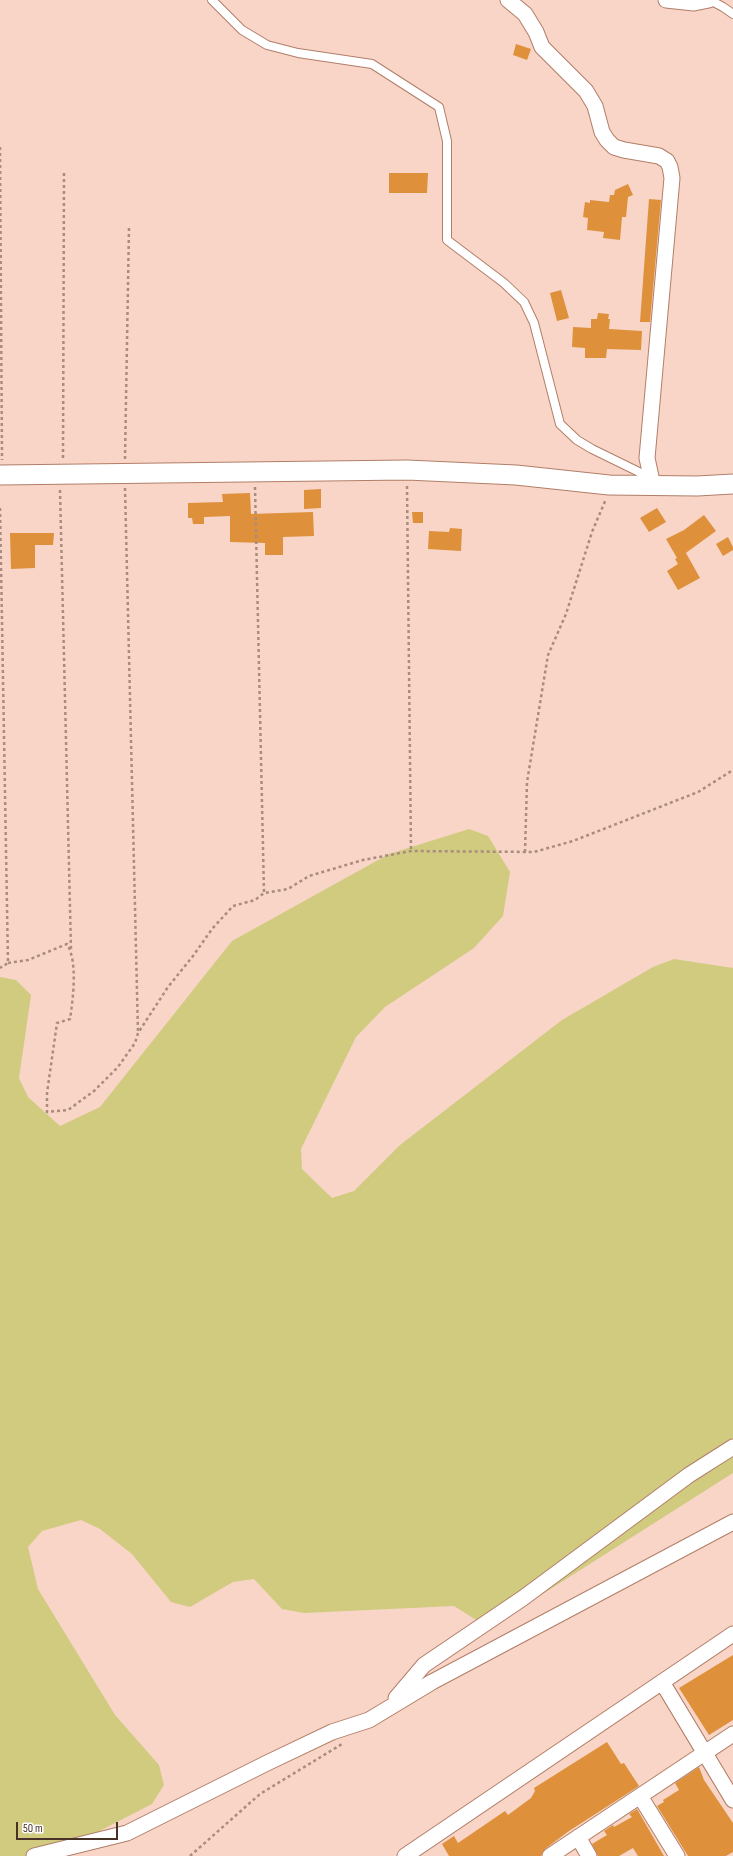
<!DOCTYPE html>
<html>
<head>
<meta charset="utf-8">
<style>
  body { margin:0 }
  #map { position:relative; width:733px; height:1856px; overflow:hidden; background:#f8d5c6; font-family:"Sofia Sans Condensed",sans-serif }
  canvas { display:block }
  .scale { position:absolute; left:16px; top:1822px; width:102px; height:18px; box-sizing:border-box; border:2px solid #483228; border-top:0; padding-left:5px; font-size:12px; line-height:14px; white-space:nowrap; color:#483228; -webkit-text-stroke:3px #fefefe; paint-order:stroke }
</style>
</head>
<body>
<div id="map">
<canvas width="733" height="1856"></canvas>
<div class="scale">50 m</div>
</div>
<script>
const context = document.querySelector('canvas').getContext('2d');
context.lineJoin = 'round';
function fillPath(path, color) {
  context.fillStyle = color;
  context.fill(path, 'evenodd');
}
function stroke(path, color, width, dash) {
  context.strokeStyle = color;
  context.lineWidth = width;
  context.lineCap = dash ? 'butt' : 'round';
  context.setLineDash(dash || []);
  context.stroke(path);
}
const green = new Path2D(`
  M469,829L488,836L510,872L503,916L474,948L385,1007L356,1037L301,1149L302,1169L332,1198L354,1191L400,1145L562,1020L653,967L674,959L733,968V1473L489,1628L454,1606L304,1613L282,1609L254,1579L233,1582L190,1607L171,1602L132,1554L100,1529L81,1520L42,1531L28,1547L38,1589L115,1715L159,1765L164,1785L152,1804L51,1856H0V977L16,980L31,995L19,1078L28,1097L60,1126L100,1107L232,941L389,854Z`);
const building = new Path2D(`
  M516,44L531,49L527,60L513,55Z
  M389,173H428L427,193H389Z
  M628,184L633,195L628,197L626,217H622L620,240L603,238L604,232L587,230L588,218L583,217L585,202L590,203V200L609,202L610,195H614L615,190Z
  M649,199L661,200L650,322H640Z
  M561,290L569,318L557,321L550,293Z
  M598,313L609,314L608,319H610L609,329L642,331L641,350L607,349L606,358H585V348L572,347L573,327L591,328V319H597Z
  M321,489V508L304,509V490Z
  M250,493L251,514L313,512L314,536L283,537V555H265V543L230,542V516L204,517V524H193L192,518H188V503L223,502L222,494Z
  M657,508L666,522L649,532L640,518Z
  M412,512H423V523H413Z
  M704,515L716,531L683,555L686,553L700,578L678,590L667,571L678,564L675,559L677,558L666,539L684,530Z
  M450,528L462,529L461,551L428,549L429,531L449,532Z
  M10,533H54L53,545H35V568L11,569Z
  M728,537L733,547V550L723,556L716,544Z
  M733,1655V1720L709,1735L679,1688Z
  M607,1742L621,1764L624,1763L639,1786L569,1831L545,1849L541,1856H449L442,1844L454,1836L458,1843L505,1811L508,1815L531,1798L535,1791L534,1788Z
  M699,1767L704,1780L733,1823V1852L726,1856H688L657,1806L664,1802L663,1800L679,1790L675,1783Z
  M637,1809L664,1856H638L633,1848L619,1856H598L592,1844L607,1835L604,1831L613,1825L614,1827L632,1817L629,1814Z`);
const path = new Path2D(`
  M0,147L2,460
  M63,458L64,173
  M125,459L129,227
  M407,486L411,851
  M255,487L264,893L288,889L309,876L363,860L411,851L534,852L573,841L698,792L733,770
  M125,488L138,1033
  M60,490L71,949
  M0,508L8,963L0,968
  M525,852L527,782L548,655L566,614L592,532L606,499
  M8,963L28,960L67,944C78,962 73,999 70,1019L57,1023L47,1093V1112L68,1110L94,1091L118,1067L135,1043L138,1033L168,987L193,956L212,929L233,906L255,900L264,893
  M190,1856L260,1794L342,1744`);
const service = new Path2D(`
  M212,0L242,30L267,45L298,53L372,64L439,107L447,141V240L504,283L524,302L534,323L560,424L577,440L592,449L639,472L650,483
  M710,0L723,7L733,14`);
const minor = new Path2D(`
  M508,0L525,14L536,32L542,47L586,91L595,106L602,132L607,140L614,147L624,150L659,156L667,161L670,167L672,178L647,458L653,486
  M666,0L694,3L709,0
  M662,1682L733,1800
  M396,1698L424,1665L523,1598L689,1475L733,1447
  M640,1796L677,1856
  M578,1837L589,1856
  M34,1856L127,1833L267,1763L332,1732L369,1720L432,1682L733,1522
  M405,1856L733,1634
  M550,1856L733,1734`);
const tertiary = new Path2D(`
  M0,475L407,470L516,475L609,485L697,486L733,484`);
fillPath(green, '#d1cb80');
fillPath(building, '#de903b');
stroke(service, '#b27e68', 10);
stroke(minor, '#b27e68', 17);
stroke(tertiary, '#b27e68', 21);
stroke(path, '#a98c7f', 2.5, [3, 3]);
stroke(service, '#fff', 8);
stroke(minor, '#fff', 15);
stroke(tertiary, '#fff', 19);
</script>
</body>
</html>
